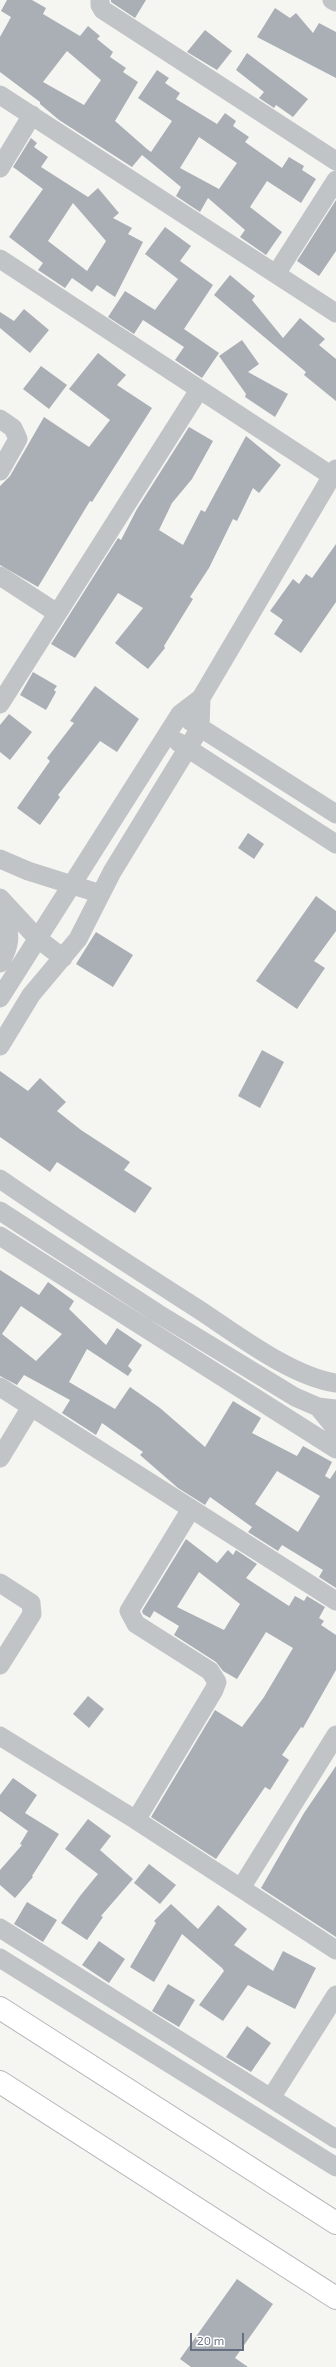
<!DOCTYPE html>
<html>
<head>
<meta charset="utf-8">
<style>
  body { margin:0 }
  #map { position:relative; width:336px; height:2367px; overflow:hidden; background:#f5f5f2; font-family:"Exo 2",sans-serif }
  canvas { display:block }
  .scale { position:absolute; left:190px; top:2333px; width:54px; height:18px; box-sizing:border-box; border:2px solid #677080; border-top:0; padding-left:5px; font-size:12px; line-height:14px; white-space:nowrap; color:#677080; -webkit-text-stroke:3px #fff; paint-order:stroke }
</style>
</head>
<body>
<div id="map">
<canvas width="336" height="2367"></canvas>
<div class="scale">20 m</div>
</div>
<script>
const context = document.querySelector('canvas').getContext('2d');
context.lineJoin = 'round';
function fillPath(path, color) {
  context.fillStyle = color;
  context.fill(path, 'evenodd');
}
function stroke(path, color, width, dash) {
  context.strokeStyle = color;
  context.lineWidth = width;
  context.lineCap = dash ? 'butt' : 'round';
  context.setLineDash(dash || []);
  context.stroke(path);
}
const building = new Path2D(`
  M7,0H32L46,8L43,14L80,36L88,26L100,36L97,39L113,52L110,57L126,68L123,72L138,82L115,121L147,149L151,152L172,121L138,98L157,70L169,78L165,83L180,93L176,99L217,124L225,113L236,121L233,126L249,137L245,142L282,168L289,157L304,166L302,170L316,179L301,203L267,181L250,207L282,232L266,255L240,237L245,230L208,198L200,212L176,196L181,187L142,155L132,167L59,120L40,104V102L0,72V37L11,17L1,11ZM67,51L101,80L84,105L43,82ZM199,137L237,163L219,189L180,168Z
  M111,0H146L135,18L111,2Z
  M275,8L290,18L296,13L313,33L319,23L336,32V78L257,37Z
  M205,30L232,51L217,70L187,52Z
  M247,53L308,99L293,117L276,105L274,108L259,98L264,92L236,70Z
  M31,138L37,143L34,147L48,157L41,167L88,197L98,188L119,213L113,218L132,228L128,234L143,242L115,297L97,285L92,292L72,278L65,288L38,270L43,263L9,237L43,189L13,167ZM73,203L106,241L87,271L48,241Z
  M336,200V251L319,276L297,261Z
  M165,227L191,246L180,261L213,285L184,329L219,353L202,378L175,360L184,347L143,320L134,334L108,317L125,291L155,310L178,279L145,254Z
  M230,275L255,296L252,300L283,338L300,318L325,339L319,345L336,359V401L304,375L306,372L214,295Z
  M24,309L49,330L30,353L0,328V312L14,321Z
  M242,340L259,364L248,372L288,394L275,417L245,397L246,394L219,356Z
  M98,353L126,375L117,385L152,408L92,502L90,501L38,587L0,565V486L10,476L44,417L89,447L110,420L69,389Z
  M41,366L67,385L49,409L23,389Z
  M189,427L213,441L192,479L172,503L159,530L183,545L201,510L205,512L246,436L281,465L259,493L253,488L237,521L233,519L209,568L190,597L193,599L164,646L165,648L148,669L115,643L143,608L118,593L75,658L51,644L118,538L121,540L137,509Z
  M336,544V602L301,653L274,634L283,620L270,611L293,579L299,584L306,574L312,578Z
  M33,672L57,686L54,690L56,692L46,710L20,695Z
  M95,686L139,719L117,752L100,741L58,795L60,797L40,825L17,808L50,761L47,758L74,723L70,721Z
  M9,714L32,732L10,760L0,752V725Z
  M248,833L264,844L254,859L238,848Z
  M316,896L336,911V931L314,961L325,968L297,1009L256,981Z
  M96,932L133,955L113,987L76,964Z
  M262,1050L284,1062L260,1108L238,1096Z
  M0,1071L28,1091L40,1078L66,1102L57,1111L81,1130L130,1162L124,1170L152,1188L135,1213L57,1162L50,1172L0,1137Z
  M0,1270L39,1295L48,1282L74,1301L69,1309L106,1345L117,1328L142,1345L128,1366L132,1370L128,1376L87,1349L69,1382L115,1409L130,1387L160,1408L205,1447L233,1401L261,1418L252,1433L297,1456L303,1446L332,1462L325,1476L330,1479L336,1470V1588L319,1577L323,1570L282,1545L278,1551L248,1532L252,1527L210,1497L205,1505L178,1488L140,1455L143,1452L102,1423L96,1435L62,1413L70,1400L24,1375L17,1385L0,1376ZM21,1306L62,1334L36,1361L2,1334ZM277,1471L320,1496L298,1532L255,1504Z
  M186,1539L217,1563L228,1550L233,1555L236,1550L257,1564L246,1578L289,1606L295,1596L304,1601L307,1596L325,1607L319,1618L324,1621L321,1625L336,1635V1670L303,1728L301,1727L282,1755L289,1760L270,1790L265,1787L216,1859L151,1817L215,1710L242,1727L264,1697L293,1648L266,1632L237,1679L223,1671L216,1662L174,1635L179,1626L154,1611L150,1618L143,1614L142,1611ZM199,1572L240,1604L224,1630L177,1607Z
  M88,1696L104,1709L89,1728L73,1714Z
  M336,1766V1937L261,1888L304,1813Z
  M13,1778L37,1795L25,1813L59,1834L32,1876L33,1877L15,1898L0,1885V1870L22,1845L20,1844L28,1831L0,1811V1795Z
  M88,1819L111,1836L100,1850L133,1879L101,1916L103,1917L87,1940L61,1923L80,1896L98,1874L65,1849Z
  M149,1864L176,1885L160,1904L134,1883Z
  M27,1902L57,1920L43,1942L14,1924Z
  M171,1904L198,1929L218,1905L247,1929L234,1945L273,1971L283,1951L316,1968L295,2009L248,1985L223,2021L199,2005L224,1971L222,1968L182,1934L154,1982L130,1967L156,1923L154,1921Z
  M99,1941L125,1959L109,1983L82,1965Z
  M168,1984L195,2000L179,2027L152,2011Z
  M247,2026L271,2043L251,2072L226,2057Z
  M237,2279L273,2304L235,2358L248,2367H191L180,2359Z`);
const minor = new Path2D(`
  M100,0V5L103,10L336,161
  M332,0L336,2
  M0,95L336,313
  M0,168L32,115
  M0,259L332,476
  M276,274L336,180
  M0,419L13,428L18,439L0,471
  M0,576L57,613
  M0,704L199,390
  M190,721L336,814
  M178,742L336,844
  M0,859L28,871L101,894
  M0,898L37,938L63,958
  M0,920C15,931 8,950 0,963
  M0,998L180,714L201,698L336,469
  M0,1046L31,995L78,939L112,872L200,728L201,698
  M0,1179C65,1224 131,1266 198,1309C236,1334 292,1377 336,1383
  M0,1211L157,1313L295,1397L318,1407L336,1409
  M0,1236L336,1449
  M0,1387L336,1601
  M318,1407L336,1429
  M0,1458L31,1407
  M0,1583L31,1603L32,1614L0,1665
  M0,1736L136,1820L336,1950
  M136,1820L214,1690L217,1682L210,1671L136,1624L129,1611L191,1509
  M241,1888L336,1735
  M0,1928L336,2139
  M0,1958L336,2167
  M271,2098L336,1995`);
const primary = new Path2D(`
  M0,2008L336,2223
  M0,2082L336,2298`);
fillPath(building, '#aaafb5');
stroke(primary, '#b5b7bb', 24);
stroke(minor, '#c1c4c7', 19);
stroke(primary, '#fff', 22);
</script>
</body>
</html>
